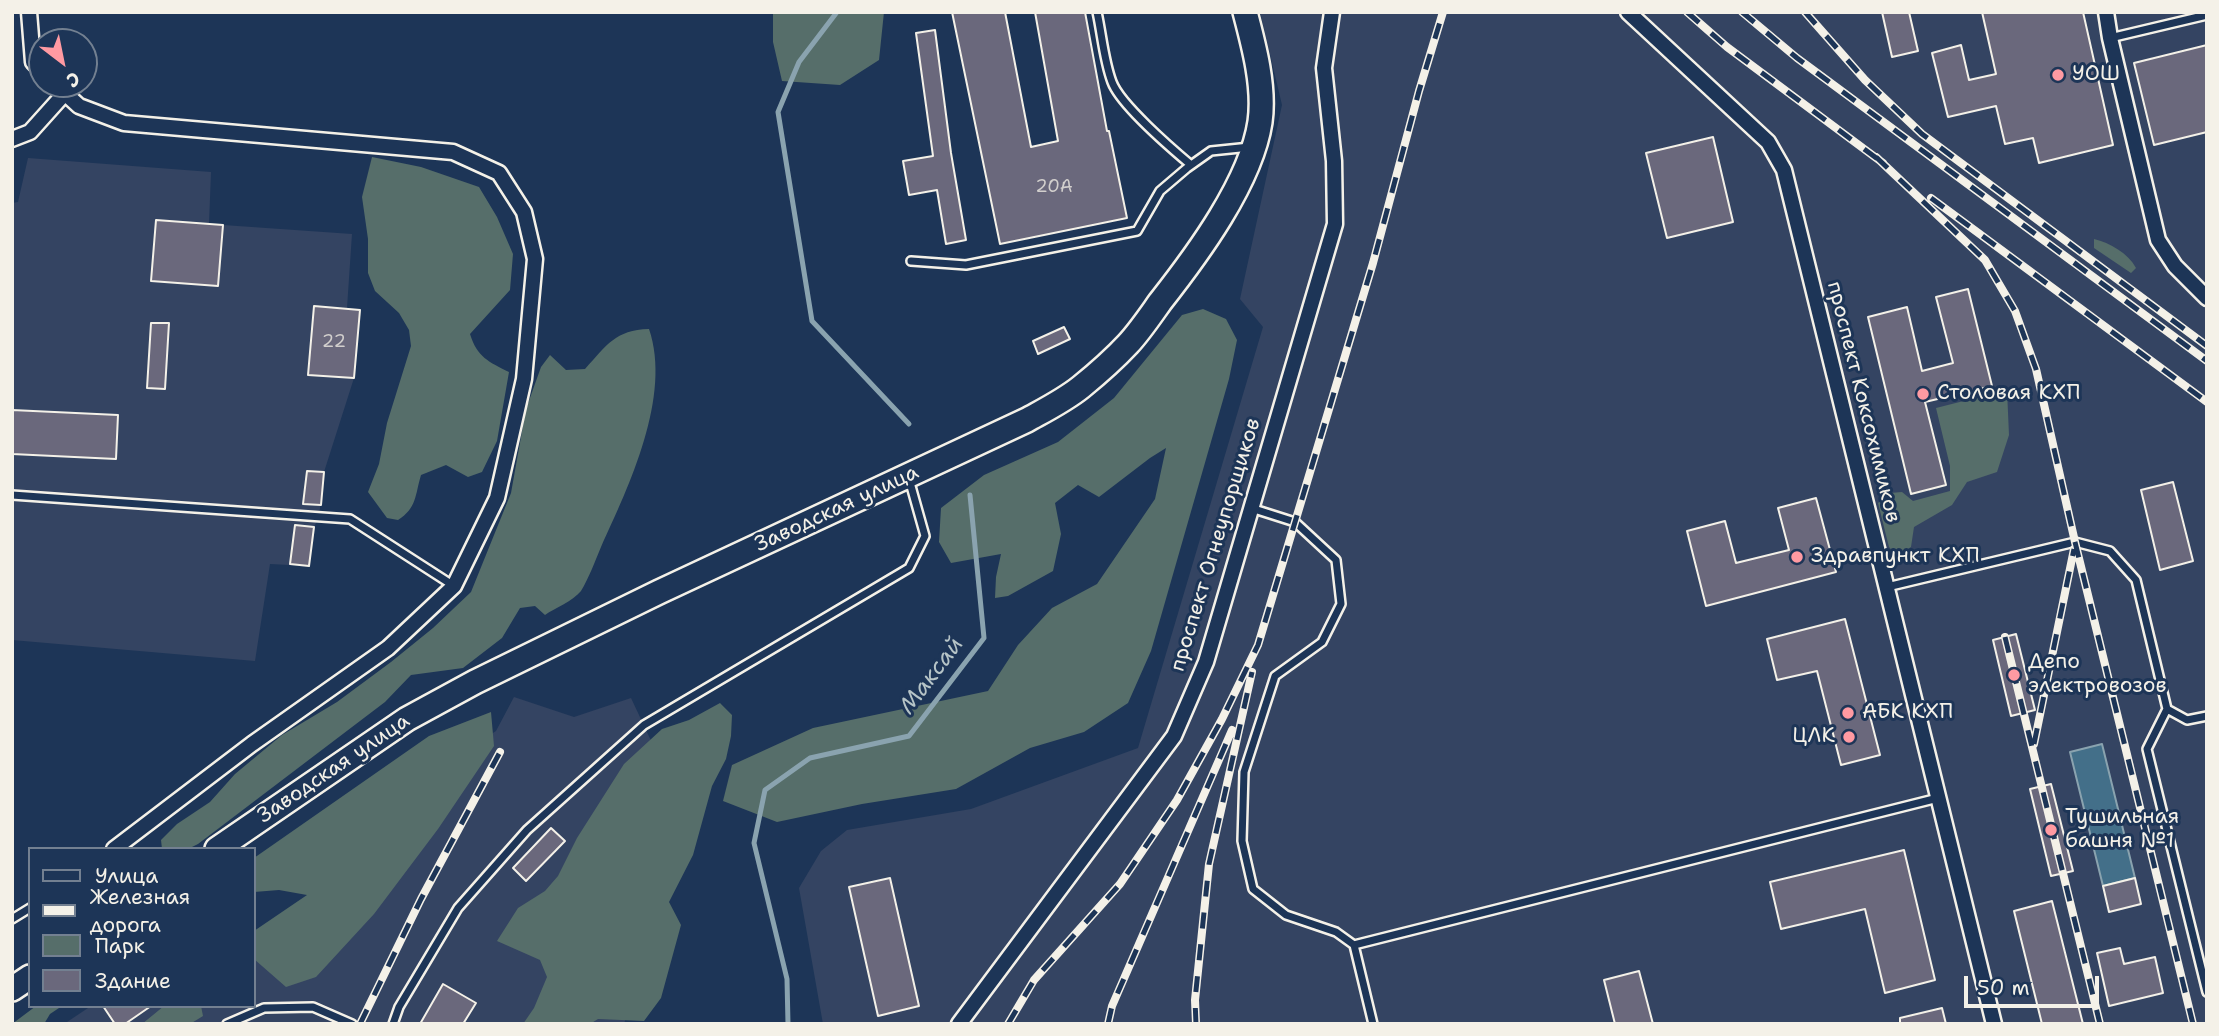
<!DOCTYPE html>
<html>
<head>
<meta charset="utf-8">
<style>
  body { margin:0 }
  #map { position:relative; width:2219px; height:1036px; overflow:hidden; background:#1d3557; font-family:"Shantell Sans",sans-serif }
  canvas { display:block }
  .frame { position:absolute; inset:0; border:14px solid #f4f1e8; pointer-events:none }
  .legend { position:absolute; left:28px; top:847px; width:228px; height:161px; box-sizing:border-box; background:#1d3557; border:2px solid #738091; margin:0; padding:9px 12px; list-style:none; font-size:21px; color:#f4f1e8 }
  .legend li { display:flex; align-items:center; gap:14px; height:35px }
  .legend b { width:35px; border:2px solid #738091 }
  .north { position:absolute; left:28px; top:28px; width:70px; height:70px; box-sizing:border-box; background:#1d3557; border:2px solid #738091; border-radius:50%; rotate:148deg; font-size:19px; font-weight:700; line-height:28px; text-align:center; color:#f4f1e8 }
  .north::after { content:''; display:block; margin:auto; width:24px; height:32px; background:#ff9aa2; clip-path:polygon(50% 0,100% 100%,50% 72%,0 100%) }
  .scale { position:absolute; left:1964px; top:976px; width:135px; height:32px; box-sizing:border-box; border:4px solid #f4f1e8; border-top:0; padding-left:9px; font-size:21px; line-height:24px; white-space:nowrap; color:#f4f1e8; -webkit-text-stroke:5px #1d3557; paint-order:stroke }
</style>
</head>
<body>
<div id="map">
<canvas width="2219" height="1036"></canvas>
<div class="frame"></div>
<ul class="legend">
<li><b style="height:9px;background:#1d3557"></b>Улица</li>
<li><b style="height:9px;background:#f4f1e8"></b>Железная дорога</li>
<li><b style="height:19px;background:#566e6a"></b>Парк</li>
<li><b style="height:19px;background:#6a687c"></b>Здание</li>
</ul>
<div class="north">С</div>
<div class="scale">50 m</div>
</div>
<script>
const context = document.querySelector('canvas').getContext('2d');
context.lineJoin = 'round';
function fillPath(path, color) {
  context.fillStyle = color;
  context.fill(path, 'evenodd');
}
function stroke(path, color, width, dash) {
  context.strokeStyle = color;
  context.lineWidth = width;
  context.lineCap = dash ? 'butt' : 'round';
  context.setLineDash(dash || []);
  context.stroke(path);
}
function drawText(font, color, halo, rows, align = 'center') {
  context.font = font + ' "Shantell Sans",sans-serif';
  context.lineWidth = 6;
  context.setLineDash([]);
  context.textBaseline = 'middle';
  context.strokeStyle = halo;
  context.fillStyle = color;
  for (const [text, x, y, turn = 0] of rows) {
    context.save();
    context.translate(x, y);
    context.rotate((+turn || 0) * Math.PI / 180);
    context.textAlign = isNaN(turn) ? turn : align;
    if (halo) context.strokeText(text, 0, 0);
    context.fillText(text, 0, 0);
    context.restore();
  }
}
const built = new Path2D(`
  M1260,12H2207V1024H823L799,888L821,851L847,830L971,809L1138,748L1263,327L1240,299L1282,105Z
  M28,158L211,172L209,224L352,234L347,308L360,310L354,378L324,472L319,517L314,527L309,566L270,564L255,661L12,640V203L18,202Z
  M514,697L574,717L631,698L685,813L624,1024H64L91,1006H254V936L358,863L470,748L496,731Z`);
const green = new Path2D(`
  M773,12H884L879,60L840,85L782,81L773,42Z
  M372,157L421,167L479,187L497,217L513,254L510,290L470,334C477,357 489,362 509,372L497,441L482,472L468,477L446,465L421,475C415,495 417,508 398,520L387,518L368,492L379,464L387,423L411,346L409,330L399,313L375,291L368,273V239L362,197Z
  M2094,239C2110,243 2128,253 2136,268L2131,273L2094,248Z
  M1203,309L1226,319L1237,340L1229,379L1151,651L1128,703L1084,732L1030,748L956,789L862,804L777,822L723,801L732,765L813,728L988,691L1018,645L1052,608L1097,584L1155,499L1166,448L1150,458L1099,497L1078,485L1055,503L1061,534L1053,571L1008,596L995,598L996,577L1001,554L951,563L939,542L941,508L984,475L1058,442L1114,398L1182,315Z
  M649,329C672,396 629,486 601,547C595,561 589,578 581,591C573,601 555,608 545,615L535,606L520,608L502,638L463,668L411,675L385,702L198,844L188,849H162L161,840L177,824L210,802L235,774L282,735L337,702L391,662L433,628L471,592L511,493L526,409L541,367L550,355L566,370L585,369C607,345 615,330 649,329Z
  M2007,390L2009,435L1997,472L1967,482L1952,505L1914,527L1911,547L1897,556L1889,547L1878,503L1890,493L1902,492L1913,501L1950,491V466L1936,408Z
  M720,703L732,715L731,736L726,759L712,786L693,855L669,902L681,925L661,998L644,1021L598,1019L590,1024H523L534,1008L547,977L540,960L497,941L518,908L545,891L558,876L577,838L624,764L662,729L689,720Z
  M491,712L494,746L438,829L374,914L316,977L286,987L254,959V931L307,895L279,890L254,892V858L429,736Z
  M36,1006H62L50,1014L44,1024H12Z
  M164,1006H201L203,1016L190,1024H142Z`);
const water = new Path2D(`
  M2102,744L2135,878L2103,886L2070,752Z`);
const stream = new Path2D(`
  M837,12L799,62L778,112L812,321L909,424
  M788,1024L787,979L754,843L765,790L810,758L909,736L984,638L970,495`);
const building = new Path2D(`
  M952,12H1005L1031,147L1058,141L1035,12H1085L1107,131H1109L1127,218L1000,244Z
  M1882,12H1909L1918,51L1892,57Z
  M1982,12H2083L2113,145L2039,163L2033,138L2005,144L1996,106L1948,117L1932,53L1961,45L1969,80L1996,74Z
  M935,30L951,153L966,240L946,244L937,190L909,195L903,161L933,156L916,33Z
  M2207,45V132L2154,145L2134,63Z
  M1713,137L1733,222L1667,238L1646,153Z
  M156,220L223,225L218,286L151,281Z
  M1968,289L1992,386L1925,402L1946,485L1911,494L1868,317L1907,307L1922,371L1953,363L1936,297Z
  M314,306L360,310L354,378L308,375Z
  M151,323H169L165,389L147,388Z
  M1064,327L1070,339L1038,354L1033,341Z
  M12,410L118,415L116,459L12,454Z
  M307,471L324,472L321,505L303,504Z
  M2173,482L2193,561L2160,570L2141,490Z
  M1816,498L1836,572L1706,606L1687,531L1725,521L1736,563L1789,550L1778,508Z
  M295,525L314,527L309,566L290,564Z
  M1845,619L1880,755L1841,765L1817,671L1777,680L1767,639Z
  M2016,634L2035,710L2011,716L1993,640Z
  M2051,784L2073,871L2051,876L2030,789Z
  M551,828L565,841L526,881L513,868Z
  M1904,850L1935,980L1885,993L1865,909L1781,929L1770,882Z
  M890,878L919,1006L878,1016L849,887Z
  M2135,878L2141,904L2109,912L2103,886Z
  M2052,901L2083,1024H2042L2014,911Z
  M2120,948L2124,964L2155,957L2163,993L2109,1006L2097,953Z
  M1639,971L1653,1024H1615L1604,980Z
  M443,984L476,1003L463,1024H420Z
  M103,1006H151L125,1024H115Z
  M1942,1008L1946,1024H1900V1018Z`);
const service = new Path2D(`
  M1097,12C1102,35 1104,61 1112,82C1120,104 1172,149 1191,165
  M2110,38L2207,15
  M911,261L966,265L1137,231L1160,191L1187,168L1211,151L1250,147
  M12,495L350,519L454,586
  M1251,508L1295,522L1336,560L1341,604L1322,642L1275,676L1244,772L1242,841L1253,889L1286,915L1336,932L1354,945L1373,1024
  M1887,587L2075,542L2110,551L2136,580L2167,709L2147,749L2207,992
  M2167,709L2187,720L2207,716
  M12,919L30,908
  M1354,945L1938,798
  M227,1024L264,1008L313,1007L352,1024
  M393,1024L399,1007L458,908L527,830L644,725L909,568L925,536L909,479`);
const minor = new Path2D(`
  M29,12L33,62L42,71
  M1628,12L1768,142L1784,170L1994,1024
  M2106,12L2110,38L2158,240L2175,266L2207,298
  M55,84L79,106L124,123L453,152L499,173L524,212L535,259L524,379L497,498L454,586L388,648L252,744L114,849
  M12,139L30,132L65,93
  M959,1024L1174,736L1206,662L1335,224L1334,161L1324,68L1332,12`);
const primary = new Path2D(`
  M217,849L407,719L475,682L659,592L1027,420C1045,410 1065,400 1081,387C1097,374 1114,359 1128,344C1140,331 1150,316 1160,302C1197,255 1251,182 1260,122C1265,87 1254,46 1245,12
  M12,989L30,977`);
const rail = new Path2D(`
  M1687,12L1727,47L1883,163
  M1742,12L1797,58L2207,361
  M1805,12L1865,80L1922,134L2207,346
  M1876,157L1985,260L2015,311L2036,369L2075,542L2193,1024
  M1931,198L2207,402
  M2005,637L2100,1024
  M2034,744L2074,549
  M360,1024L421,899L500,752
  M1008,1024L1034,980L1120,884L1177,800L1222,719L1258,645L1373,263L1419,91L1443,12
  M1108,1024L1112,1006L1232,730
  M1196,1024L1195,1000L1209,864L1252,672`);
const markers = [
  [2058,75,7,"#ff9aa2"],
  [1923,394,7,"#ff9aa2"],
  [1797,557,7,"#ff9aa2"],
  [2014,675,7,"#ff9aa2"],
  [1848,713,7,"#ff9aa2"],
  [1849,737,7,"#ff9aa2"],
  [2051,830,7,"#ff9aa2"]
];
const numberNames = [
  ["20А",1054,187],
  ["22",334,342]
];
const poiNames = [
  ["УОШ",2072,75],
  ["Столовая КХП",1937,394],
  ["Здравпункт КХП",1811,557],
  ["Депо",2028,663],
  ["электровозов",2028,687],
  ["АБК КХП",1862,713],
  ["ЦЛК",1835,737,"right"],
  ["Тушильная",2065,818],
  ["башня №1",2065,842]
];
const streetNames = [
  ["проспект Коксохимиков",1863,402,76],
  ["Заводская улица",837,509,-25],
  ["проспект Огнеупорщиков",1216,545,-73],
  ["Заводская улица",334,769,-34]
];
const waterNames = [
  ["Максай",932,676,-53]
];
fillPath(built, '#344462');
fillPath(green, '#566e6a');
fillPath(water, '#436f89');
stroke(water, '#8aa3af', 2);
stroke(stream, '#8aa3af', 5);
fillPath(building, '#6a687c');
stroke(building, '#f4f1e8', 2);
stroke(service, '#f4f1e8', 12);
stroke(minor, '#f4f1e8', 19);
stroke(primary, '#f4f1e8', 28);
stroke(service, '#1d3557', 7);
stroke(minor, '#1d3557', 14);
stroke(primary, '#1d3557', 23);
stroke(rail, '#f4f1e8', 8);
stroke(rail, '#1d3557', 5, [16]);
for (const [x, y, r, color] of markers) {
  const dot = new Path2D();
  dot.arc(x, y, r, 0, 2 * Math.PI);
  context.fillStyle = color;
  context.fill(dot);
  stroke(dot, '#1d3557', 2.5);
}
drawText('18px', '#d2cfcd', null, numberNames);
drawText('21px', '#f4f1e8', '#1d3557', poiNames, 'left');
drawText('21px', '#f4f1e8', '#1d3557', streetNames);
drawText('italic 23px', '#b6c4c7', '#1d3557', waterNames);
</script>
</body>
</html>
